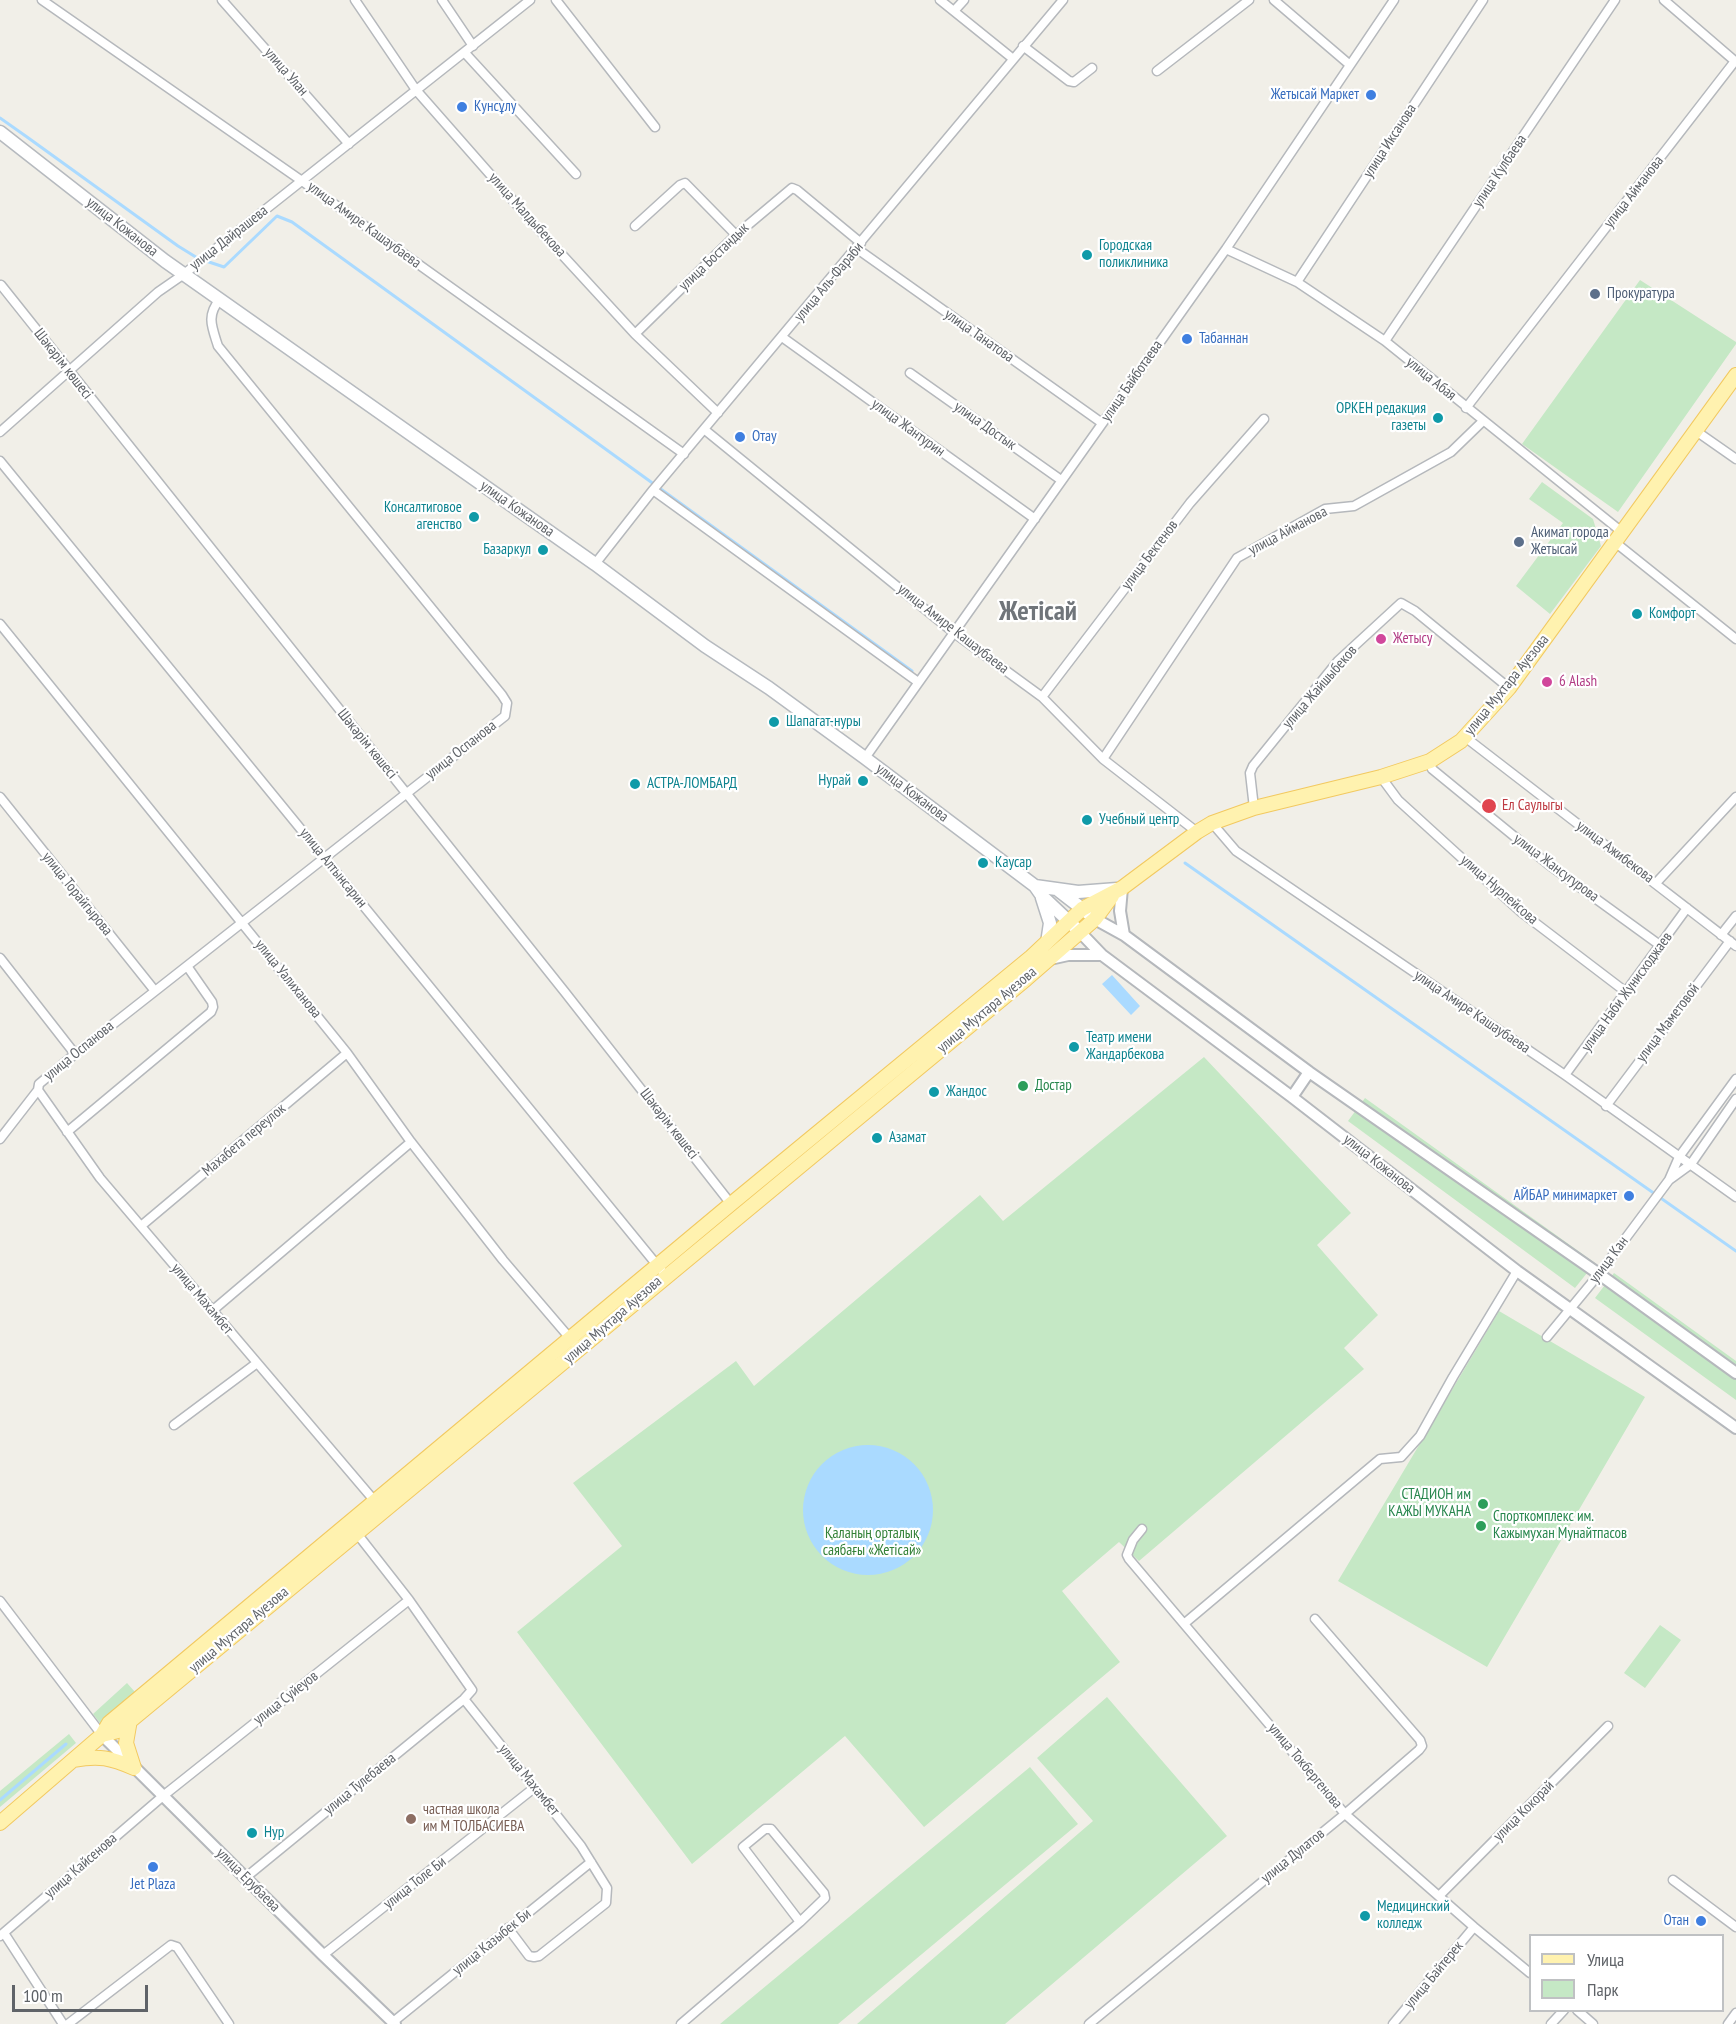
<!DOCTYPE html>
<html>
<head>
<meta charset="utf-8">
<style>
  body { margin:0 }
  #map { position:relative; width:1736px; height:2024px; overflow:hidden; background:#f1efe8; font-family:"PT Sans Narrow",sans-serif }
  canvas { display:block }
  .legend { position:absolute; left:1529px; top:1934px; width:195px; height:78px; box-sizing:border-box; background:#fff; border:2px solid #bfc1c3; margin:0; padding:8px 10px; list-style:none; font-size:18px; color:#5f6368 }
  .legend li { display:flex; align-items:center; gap:12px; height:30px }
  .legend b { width:30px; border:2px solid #bfc1c3 }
  .scale { position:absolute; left:12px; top:1985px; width:136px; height:27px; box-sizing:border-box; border:3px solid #5f6368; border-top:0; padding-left:8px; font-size:18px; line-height:21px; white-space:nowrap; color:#5f6368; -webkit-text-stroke:4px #fff; paint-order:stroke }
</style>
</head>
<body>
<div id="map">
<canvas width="1736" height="2024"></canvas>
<ul class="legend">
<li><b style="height:8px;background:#fff2af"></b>Улица</li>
<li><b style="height:16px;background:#c5e8c5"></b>Парк</li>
</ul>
<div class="scale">100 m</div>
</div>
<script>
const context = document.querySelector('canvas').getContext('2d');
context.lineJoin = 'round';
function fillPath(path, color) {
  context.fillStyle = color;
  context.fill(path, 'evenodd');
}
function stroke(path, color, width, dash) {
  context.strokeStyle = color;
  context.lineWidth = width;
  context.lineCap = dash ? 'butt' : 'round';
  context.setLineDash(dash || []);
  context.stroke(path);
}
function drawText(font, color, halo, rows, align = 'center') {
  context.font = font + ' "PT Sans Narrow",sans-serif';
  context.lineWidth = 4.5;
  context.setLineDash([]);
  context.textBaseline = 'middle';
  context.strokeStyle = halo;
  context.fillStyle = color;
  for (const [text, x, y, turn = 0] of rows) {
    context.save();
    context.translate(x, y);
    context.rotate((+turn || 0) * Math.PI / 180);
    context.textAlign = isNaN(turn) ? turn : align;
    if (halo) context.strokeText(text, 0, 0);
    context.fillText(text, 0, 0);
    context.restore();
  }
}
const green = new Path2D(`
  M1640,280L1736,342V344L1618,512L1522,444Z
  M1542,482L1593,519L1601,546L1550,614L1516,586L1563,523L1529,499Z
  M1204,1057L1351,1213L1317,1245L1378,1315L1344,1348L1364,1369L1139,1561L1119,1542L1062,1591L1120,1662L924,1827L845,1736L692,1864L517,1632L622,1546L573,1483L736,1361L754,1386L980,1195L1003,1221Z
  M1365,1098L1595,1263L1575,1288L1348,1121Z
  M1614,1273L1736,1361V1400L1595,1298Z
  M1499,1311L1645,1397L1487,1667L1338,1581Z
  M1660,1625L1681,1640L1645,1688L1624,1673Z
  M127,1683L135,1692L100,1723L93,1714Z
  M1107,1697L1227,1836L1005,2024H857L1093,1821L1037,1758Z
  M69,1734L76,1743L0,1807V1791Z
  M1030,1767L1078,1824L838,2024H720Z`);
const water = new Path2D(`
  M1112,975L1140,1006L1131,1015L1102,984Z
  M803 1510a65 65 0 1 1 130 0a65 65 0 1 1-130 0Z`);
const stream = new Path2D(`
  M0,118L27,137
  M27,137L178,246L199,259
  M206,261L224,267L277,216L292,222L912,671
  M1185,863L1736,1251
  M0,1800L66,1744`);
const minor = new Path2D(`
  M42,0L302,181L684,454
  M222,0L349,144
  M355,0L416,90L532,222L635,334L718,413
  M442,0L473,46
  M556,0L655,127
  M940,0L1012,58
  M1274,0L1350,65
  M1664,0L1736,62
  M954,11L964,0
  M1023,46L1069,81L1074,82L1092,68
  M465,53L576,174
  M1157,71L1249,0
  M635,226L680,185L685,183L736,235
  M856,248L1102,423
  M1226,249L1297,282L1385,341L1622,532
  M1297,282L1483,0
  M1,285L564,991L731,1204
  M635,334L736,235L792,188L797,190L861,243
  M782,337L1035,519
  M1385,341L1615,0
  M910,373L1061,480
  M1466,408L1735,61
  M705,430L953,632L1042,697L1103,759L1197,832
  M1696,431L1736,459
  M0,432L158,292L184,274L530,0
  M0,461L666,1276
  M653,490L918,682
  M1616,543L1736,639
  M595,564L653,490L1063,0
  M0,624L347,1053L411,1142L503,1260L580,1350
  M1042,697L1190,503L1264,419
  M1465,737L1736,946
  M865,758L1226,249L1394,0
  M1103,759L1237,558L1325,509L1354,506L1451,452L1483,421
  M1430,761L1432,769L1548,864L1661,946
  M1381,777L1398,800L1521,912L1626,992
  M0,797L155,991
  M1254,808L1250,773L1253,766L1338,661L1401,603L1415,611L1509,688
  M1212,823L1236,851L1565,1075L1736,1197
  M1656,883L1736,797
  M1721,935L1736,916
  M0,958L75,1054
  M1565,1075L1687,908
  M38,1090L100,1178L378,1505
  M1606,1106L1730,941
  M67,1132L211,1012L213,1007L212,1002L187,966
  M0,1139L38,1090L39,1084L75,1054L505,716L507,703L502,695L218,346C212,327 206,316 220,299
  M1669,1180L1691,1164L1736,1099
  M141,1226L347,1053
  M212,1311L411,1142
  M1547,1337L1599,1274L1669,1180L1679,1157L1736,1079
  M174,1425L257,1363
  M1142,1529L1133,1540L1127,1555L1129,1559L1345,1814L1474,1927L1530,1973
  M0,1601L102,1735
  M1185,1623L1380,1459L1401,1457L1420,1436L1453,1377L1517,1271
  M464,1699L581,1846L607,1888L606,1903L539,1956L534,1957L529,1956L508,1928
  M245,1878L464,1699L472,1690L409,1600L355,1531
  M1673,1880L1736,1927
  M1440,1895L1608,1726
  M4,1933L63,2024
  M0,1936L163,1796L409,1600
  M323,1955L534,1788
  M1577,2010L1593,2024
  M393,2022L591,1862
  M68,2024L171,1945L177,1947L229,2024
  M681,2024L800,1922L825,1898L824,1893L771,1829H765L743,1847L800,1922
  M1089,2024L1345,1814L1419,1750L1422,1746L1420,1740L1315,1619
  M1393,2024L1474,1927
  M1551,2024L1564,2010
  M1728,2024L1736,2013`);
const tertiary = new Path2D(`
  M1122,888L1120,911L1124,935
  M1095,919L1124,935L1309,1072L1599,1274L1736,1373
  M1079,931L1102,955L1292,1097L1517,1271L1736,1428
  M1050,959L1068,955H1102
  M1292,1097L1309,1072
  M102,1735L323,1955L395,2024`);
const secondary = new Path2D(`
  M0,132L165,261L595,564L705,646L769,688L865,758L1035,886L1042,896L1079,931
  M1035,886L1078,892L1117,889
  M1058,890L1089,914
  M1042,898L1050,923L1047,943`);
const primary = new Path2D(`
  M130,1720L126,1743L134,1768
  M102,1735L118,1731L1026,979L1095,919L1112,896
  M74,1760C99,1755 111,1758 134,1768
  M0,1823L102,1735L109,1723L731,1204L1030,958L1082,909L1122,888L1197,832L1212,823L1254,808L1381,777L1430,761L1461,741L1509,688L1736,375`);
const markers = [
  [1371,95,6,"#3f7fe0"],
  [462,107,6,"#3f7fe0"],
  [1087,255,6,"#0f9aa8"],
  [1595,294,6,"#5c6f8a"],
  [1187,339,6,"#3f7fe0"],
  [1438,418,6,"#0f9aa8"],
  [740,437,6,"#3f7fe0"],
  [474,517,6,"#0f9aa8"],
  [1519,542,6,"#5c6f8a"],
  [543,550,6,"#0f9aa8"],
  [1637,614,6,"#0f9aa8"],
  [1381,639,6,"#d1479c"],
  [1547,682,6,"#d1479c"],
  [774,722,6,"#0f9aa8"],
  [863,781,6,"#0f9aa8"],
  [635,784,6,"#0f9aa8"],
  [1489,806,8,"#e0444e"],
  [1087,820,6,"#0f9aa8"],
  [983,863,6,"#0f9aa8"],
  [1074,1047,6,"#0f9aa8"],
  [1023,1086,6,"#2e9e5b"],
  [934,1092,6,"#0f9aa8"],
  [877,1138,6,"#0f9aa8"],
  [1629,1196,6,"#3f7fe0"],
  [1483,1504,6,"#2e9e5b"],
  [1481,1526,6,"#2e9e5b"],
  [411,1819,6,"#8d6e63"],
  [252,1833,6,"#0f9aa8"],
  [153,1867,6,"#3f7fe0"],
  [1365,1916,6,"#0f9aa8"],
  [1701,1921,6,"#3f7fe0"]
];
const streetNames = [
  ["улица Улан",286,72,49],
  ["улица Иксанова",1390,141,-57],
  ["улица Кулбаева",1500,171,-56],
  ["улица Айманова",1634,192,-52],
  ["улица Малдыбекова",527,215,48],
  ["улица Амире Кашаубаева",364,225,36],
  ["улица Кожанова",122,227,38],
  ["улица Дайрашева",229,238,-38],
  ["улица Бостандык",714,257,-44],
  ["улица Аль-Фараби",829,282,-50],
  ["улица Танатова",979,336,35],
  ["Шәкәрім көшесі",63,364,52],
  ["улица Абая",1431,379,39],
  ["улица Байботаева",1132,381,-55],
  ["улица Достык",985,426,35],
  ["улица Жантурин",908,428,36],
  ["улица Кожанова",517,509,35],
  ["улица Айманова",1288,531,-28],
  ["улица Бектенов",1150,555,-53],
  ["улица Амире Кашаубаева",953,629,38],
  ["улица Мухтара Ауезова",1507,685,-51],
  ["улица Жайшыбеков",1320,687,-49],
  ["Шәкәрім көшесі",367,744,51],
  ["улица Оспанова",461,750,-38],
  ["улица Кожанова",912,793,37],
  ["улица Ажибекова",1615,852,37],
  ["улица Алтынсарин",333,868,51],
  ["улица Жансугурова",1556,868,37],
  ["улица Нурпейсова",1499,890,41],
  ["улица Торайгырова",77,894,51],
  ["улица Уалиханова",288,979,51],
  ["улица Наби Жунисходжаев",1627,992,-54],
  ["улица Мухтара Ауезова",987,1010,-40],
  ["улица Амире Кашаубаева",1472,1012,34],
  ["улица Маметовой",1668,1023,-53],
  ["улица Оспанова",79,1051,-39],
  ["Шәкәрім көшесі",669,1124,52],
  ["Махабета переулок",244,1140,-40],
  ["улица Кожанова",1379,1164,38],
  ["улица Кан",1609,1260,-53],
  ["улица Махамбет",202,1299,50],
  ["улица Мухтара Ауезова",613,1320,-41],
  ["улица Мухтара Ауезова",239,1630,-40],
  ["улица Суйеуов",286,1698,-38],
  ["улица Токбергенова",1305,1766,50],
  ["улица Махамбет",529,1780,51],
  ["улица Тулебаева",360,1784,-39],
  ["улица Кокорай",1524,1811,-45],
  ["улица Дулатов",1293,1856,-39],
  ["улица Кайсенова",81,1866,-41],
  ["улица Ерубаева",248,1880,45],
  ["улица Толе Би",415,1883,-38],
  ["улица Казыбек Би",492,1942,-39],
  ["улица Байтерек",1434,1975,-50]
];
const shopNames = [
  ["Жетысай Маркет",1359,95],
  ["Кунсұлу",474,107,"left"],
  ["Табаннан",1199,339,"left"],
  ["Отау",752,437,"left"],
  ["АЙБАР минимаркет",1617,1196],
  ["Jet Plaza",153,1885,"center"],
  ["Отан",1689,1921]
];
const cultureNames = [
  ["Городская",1099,246],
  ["поликлиника",1099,263],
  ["ОРКЕН редакция",1426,409,"right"],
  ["газеты",1426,426,"right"],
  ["Консалтиговое",462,508,"right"],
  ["агенство",462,525,"right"],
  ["Базаркул",531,550,"right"],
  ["Комфорт",1649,614],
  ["Шапагат-нуры",786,722],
  ["Нурай",851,781,"right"],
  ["АСТРА-ЛОМБАРД",647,784],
  ["Учебный центр",1099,820],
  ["Каусар",995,863],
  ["Театр имени",1086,1038],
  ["Жандарбекова",1086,1055],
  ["Жандос",946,1092],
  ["Азамат",889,1138],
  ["Нур",264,1833],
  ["Медицинский",1377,1907],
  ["колледж",1377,1924]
];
const serviceNames = [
  ["Прокуратура",1607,294],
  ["Акимат города",1531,533],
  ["Жетысай",1531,550]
];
const hotelNames = [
  ["Жетысу",1393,639],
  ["6 Alash",1559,682]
];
const healthNames = [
  ["Ел Саулыгы",1502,806]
];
const leisureNames = [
  ["Достар",1035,1086],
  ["СТАДИОН им",1471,1495,"right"],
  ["КАЖЫ МУКАНА",1471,1512,"right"],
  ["Спорткомплекс им.",1493,1517],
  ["Кажымухан Мунайтпасов",1493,1534]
];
const parkNames = [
  ["Қаланың орталық",872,1534],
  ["саябағы «Жетісай»",872,1551]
];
const educationNames = [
  ["частная школа",423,1810],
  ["им М ТОЛБАСИЕВА",423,1827]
];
const townNames = [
  ["Жетісай",1038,612]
];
fillPath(green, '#c5e8c5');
fillPath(water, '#aadaff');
stroke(stream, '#aadaff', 3);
stroke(minor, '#b5b8bc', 11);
stroke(tertiary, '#b5b8bc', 14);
stroke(secondary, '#b6babf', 15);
stroke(primary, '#f2c960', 16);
stroke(minor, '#fff', 8);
stroke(tertiary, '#fff', 10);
stroke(secondary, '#fff', 12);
stroke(primary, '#fff2af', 14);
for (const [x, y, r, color] of markers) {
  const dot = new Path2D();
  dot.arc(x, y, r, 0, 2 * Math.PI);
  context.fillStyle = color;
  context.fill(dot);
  stroke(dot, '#fff', 2);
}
drawText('15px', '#5f6368', '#fff', streetNames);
drawText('15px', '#366cbe', '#fff', shopNames, 'right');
drawText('15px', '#0d838f', '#fff', cultureNames, 'left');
drawText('15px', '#4e5e75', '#fff', serviceNames, 'left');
drawText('15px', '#b23c85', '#fff', hotelNames, 'left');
drawText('15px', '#be3a42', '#fff', healthNames, 'left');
drawText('15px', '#27864d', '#fff', leisureNames, 'left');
drawText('15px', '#348238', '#fff', parkNames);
drawText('15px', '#785e54', '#fff', educationNames, 'left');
drawText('bold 27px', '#70757a', '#fff', townNames);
</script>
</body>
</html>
